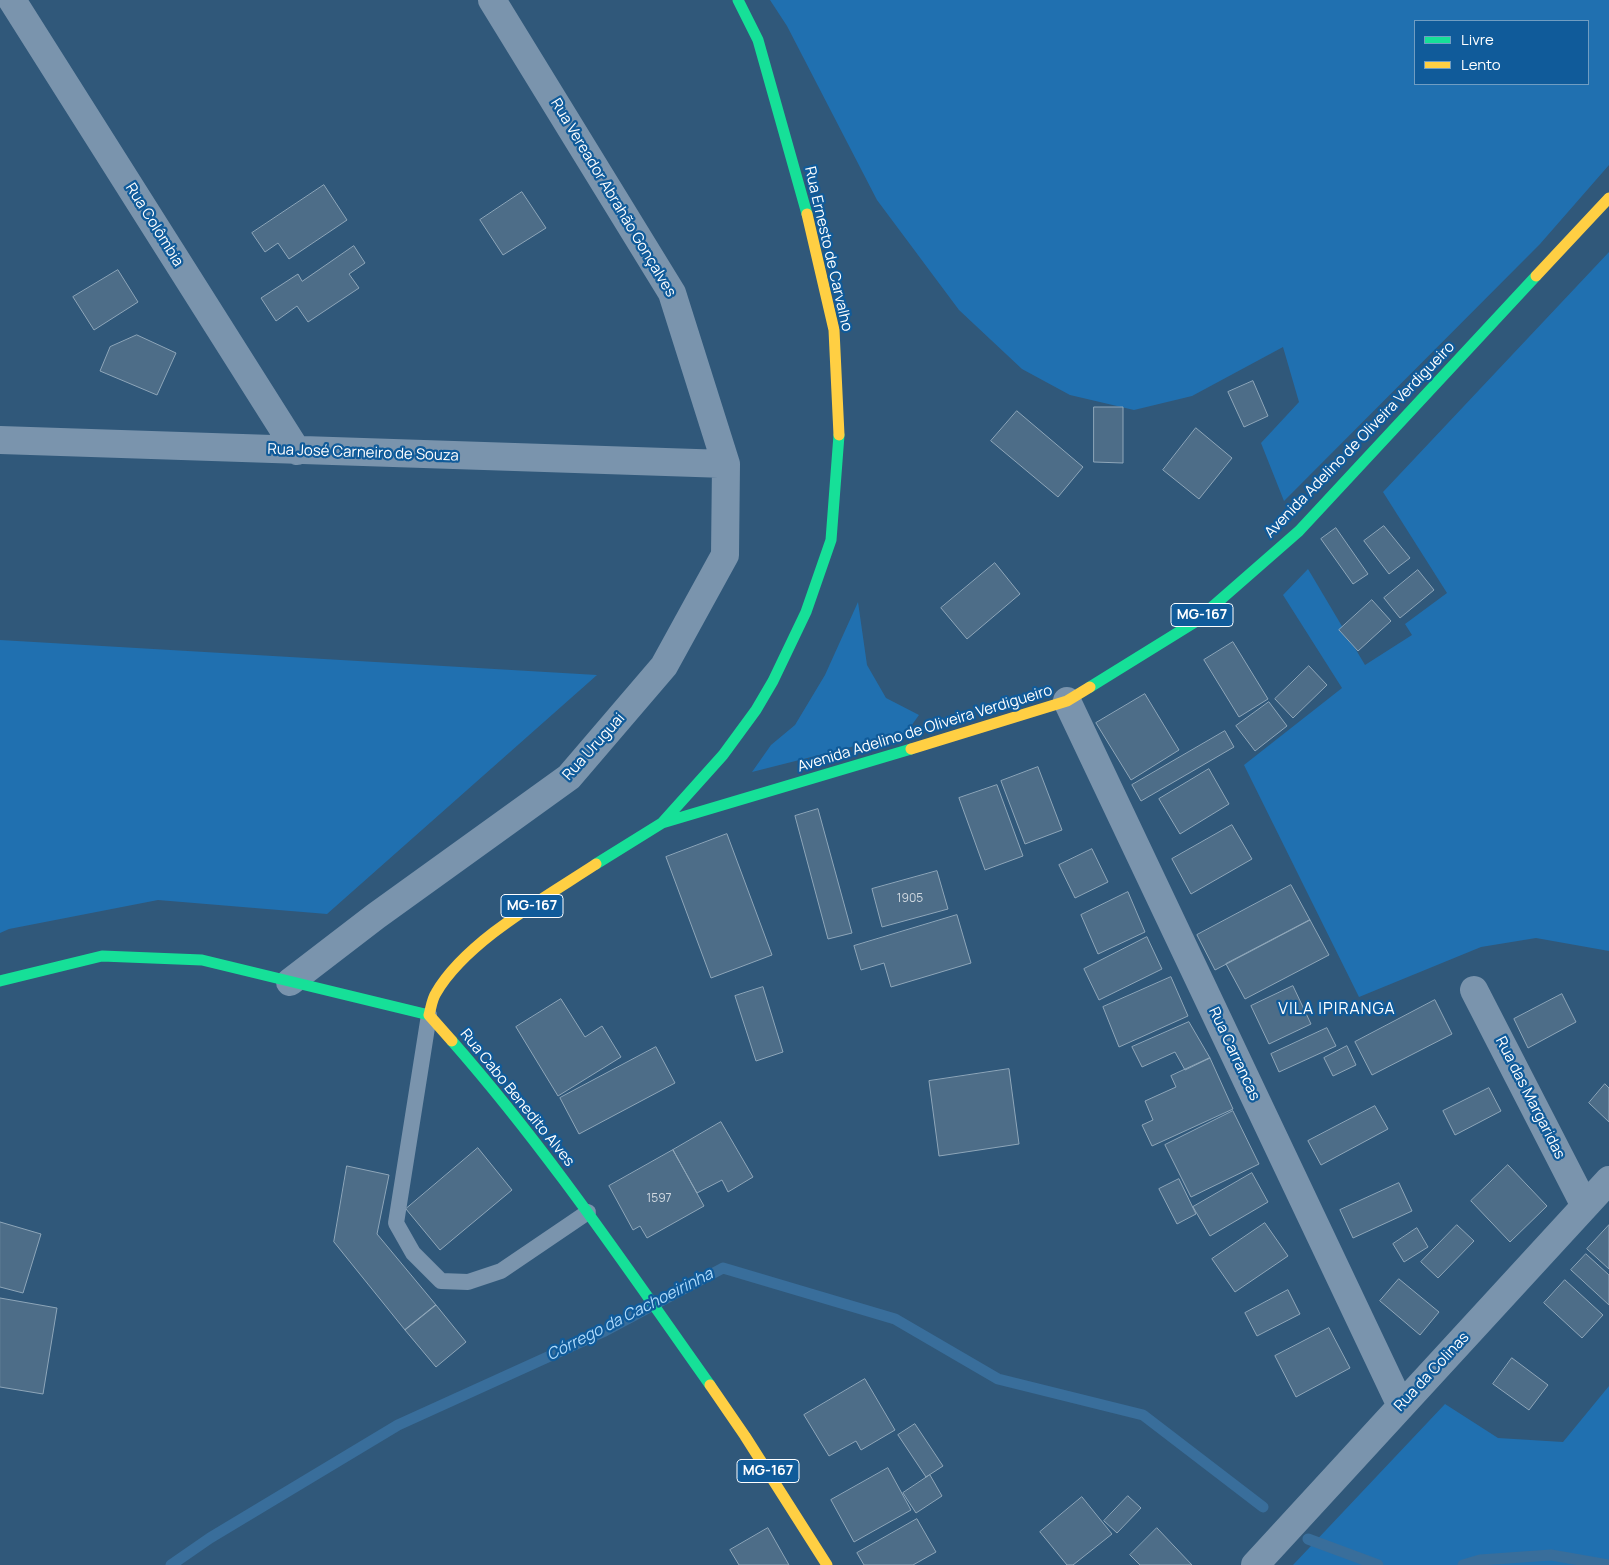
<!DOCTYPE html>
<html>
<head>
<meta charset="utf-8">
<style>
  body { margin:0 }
  #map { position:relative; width:1609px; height:1565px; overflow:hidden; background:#30587a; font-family:Manrope,sans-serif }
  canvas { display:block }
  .legend { position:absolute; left:1414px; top:20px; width:175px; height:65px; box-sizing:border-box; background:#105b9a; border:1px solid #709dc2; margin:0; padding:6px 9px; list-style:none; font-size:15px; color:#fff }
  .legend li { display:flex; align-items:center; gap:10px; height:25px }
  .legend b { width:25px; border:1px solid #709dc2 }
</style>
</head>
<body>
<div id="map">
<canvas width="1609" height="1565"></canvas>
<ul class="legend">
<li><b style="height:6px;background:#16e098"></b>Livre</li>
<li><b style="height:6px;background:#ffcf43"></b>Lento</li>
</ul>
</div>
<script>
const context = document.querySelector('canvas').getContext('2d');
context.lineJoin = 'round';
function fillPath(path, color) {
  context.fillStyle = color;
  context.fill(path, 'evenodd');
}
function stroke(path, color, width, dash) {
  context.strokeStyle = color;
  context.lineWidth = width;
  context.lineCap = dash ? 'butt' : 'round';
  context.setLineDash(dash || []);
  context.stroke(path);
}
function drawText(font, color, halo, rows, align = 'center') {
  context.font = font + ' Manrope,sans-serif';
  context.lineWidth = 4.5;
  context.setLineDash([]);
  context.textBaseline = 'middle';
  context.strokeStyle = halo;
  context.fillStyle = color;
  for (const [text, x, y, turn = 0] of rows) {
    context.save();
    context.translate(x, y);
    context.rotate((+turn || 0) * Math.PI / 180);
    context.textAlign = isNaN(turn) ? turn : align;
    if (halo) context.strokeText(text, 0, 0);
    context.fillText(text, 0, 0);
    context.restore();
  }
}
const green = new Path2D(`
  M770,0H1609V165L1540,244L1284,501L1261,443L1299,402L1283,347L1192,396L1134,410L1070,395L1022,369L959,310L877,200L787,26ZM1415,21H1588V84H1415Z
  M1609,252V951L1536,938L1481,947L1359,997L1244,765L1342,688L1283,595L1308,569L1365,665L1412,635L1405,624L1447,593L1383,492Z
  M858,602L867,665L886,698L919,715L906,733L752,772L771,745L795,725L825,675Z
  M0,640L597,675L327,914L158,900L9,929L0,933Z
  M1609,1386V1565H1293L1445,1404L1498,1438L1563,1442Z`);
const stream = new Path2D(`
  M1308,1539L1378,1565
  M171,1565L210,1538L398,1425L605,1331L723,1268L895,1319L998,1379L1143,1415L1263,1507
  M1463,1565L1480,1560L1551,1555L1609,1565`);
const building = new Path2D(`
  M324,185L347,220L289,259L278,243L265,252L252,233Z
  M522,192L546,228L503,255L480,220Z
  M354,246L365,263L349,274L359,288L308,322L297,306L276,321L261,298L298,274L302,281Z
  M118,270L138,302L94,330L73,297Z
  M137,335L176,353L157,395L100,371L110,347Z
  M1253,381L1268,416L1244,427L1228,392Z
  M1094,407H1123V463L1094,462Z
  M1017,411L1083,467L1058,497L991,441Z
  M1196,428L1232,458L1199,499L1163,470Z
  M1384,526L1410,558L1389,574L1364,541Z
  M1336,528L1368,574L1353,584L1321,539Z
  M995,563L1020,594L967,639L941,608Z
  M1418,570L1434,590L1400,618L1384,598Z
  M1372,600L1391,621L1358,651L1339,630Z
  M1233,642L1268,699L1239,717L1204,660Z
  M1309,666L1327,685L1293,718L1275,699Z
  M1145,694L1179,750L1131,780L1096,723Z
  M1269,702L1287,726L1255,751L1236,726Z
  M1225,731L1234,747L1141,801L1132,785Z
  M1038,767L1062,830L1025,844L1001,781Z
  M1209,769L1229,804L1180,834L1159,799Z
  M997,785L1023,856L985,870L959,798Z
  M818,809L852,933L828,939L795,816Z
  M1232,825L1252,859L1191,894L1172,859Z
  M727,834L772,955L711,978L666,857Z
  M1092,849L1108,882L1075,898L1059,865Z
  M937,871L948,909L882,927L872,889Z
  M1291,885L1310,920L1215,970L1197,935Z
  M1128,892L1145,932L1098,954L1081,915Z
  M957,915L971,963L891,987L884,963L861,970L854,946Z
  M1310,920L1329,955L1245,999L1226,964Z
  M1147,937L1162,969L1099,1000L1084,969Z
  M1171,977L1188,1016L1119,1047L1103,1007Z
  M1293,986L1311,1024L1269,1044L1251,1006Z
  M763,987L783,1052L756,1061L735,996Z
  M1562,994L1576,1022L1528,1048L1514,1019Z
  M561,999L585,1037L602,1026L621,1057L558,1096L516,1027Z
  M1435,1000L1452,1034L1372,1075L1355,1042Z
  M1189,1022L1210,1058L1185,1070L1175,1052L1142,1067L1132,1047Z
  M1327,1028L1336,1046L1279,1072L1271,1054Z
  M1347,1046L1356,1065L1333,1076L1324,1058Z
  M656,1047L675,1083L579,1134L560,1098Z
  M1210,1058L1233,1109L1152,1146L1142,1125L1153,1120L1145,1101L1176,1087L1171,1076Z
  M1009,1069L1019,1144L939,1156L929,1081Z
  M1605,1084L1609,1088V1122L1589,1103Z
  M1489,1088L1501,1111L1455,1135L1443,1111Z
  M1375,1106L1388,1129L1321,1165L1308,1141Z
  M1233,1111L1259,1164L1191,1197L1165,1145Z
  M721,1122L753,1177L728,1192L722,1180L697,1193L673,1150Z
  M478,1148L512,1190L440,1250L406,1209Z
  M673,1150L704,1206L647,1238L640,1226L633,1230L609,1186Z
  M1508,1165L1547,1206L1510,1242L1471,1201Z
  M347,1166L389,1175L377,1234L436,1305L405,1330L334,1242Z
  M1252,1173L1268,1202L1210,1236L1193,1207Z
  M1179,1179L1196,1214L1177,1224L1159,1189Z
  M1399,1183L1412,1211L1353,1238L1340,1210Z
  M0,1222L41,1234L23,1293L0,1287Z
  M1265,1223L1288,1256L1235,1292L1212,1259Z
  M1457,1225L1474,1241L1438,1278L1421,1262Z
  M1609,1225V1269L1587,1249Z
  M1417,1228L1428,1247L1404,1262L1393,1244Z
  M1586,1254L1609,1275V1305L1571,1270Z
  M1399,1279L1439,1312L1420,1335L1380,1301Z
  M1565,1280L1603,1315L1582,1338L1544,1303Z
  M1288,1290L1300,1314L1257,1336L1245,1313Z
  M0,1298L57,1308L43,1394L0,1387Z
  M436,1305L466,1342L436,1367L405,1330Z
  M1329,1328L1350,1368L1296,1397L1275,1356Z
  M1512,1358L1548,1385L1529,1410L1493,1384Z
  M865,1379L895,1430L861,1450L856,1441L829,1456L804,1415Z
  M915,1424L943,1466L926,1477L898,1435Z
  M888,1468L911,1510L854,1542L831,1500Z
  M930,1475L942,1496L916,1513L903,1493Z
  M1128,1496L1141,1508L1117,1533L1104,1521Z
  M1082,1497L1112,1534L1073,1565H1067L1040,1532Z
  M917,1519L936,1552L913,1565H864L857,1553Z
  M768,1528L789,1565H739L730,1550Z
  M1157,1528L1192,1565H1140L1130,1555Z`);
const lane = new Path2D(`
  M429,1015L396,1223L413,1253L441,1281L468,1282L501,1271L588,1212`);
const street = new Path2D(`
  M12,0L297,451
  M0,440L726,464
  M1067,701L1401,1406
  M290,982L376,916L569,777L664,666L725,555L726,464L672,293L492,0
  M1474,990L1585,1206
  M1255,1565L1609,1180`);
const fast = new Path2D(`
  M738,0L758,40L807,214
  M1090,687L1195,622L1299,531L1536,276
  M662,823L723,755L756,710L773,681L806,612L831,540L839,435
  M596,864L662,823L911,749
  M0,981L102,956L202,960L429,1015
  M452,1041C547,1149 627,1268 710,1385`);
const slow = new Path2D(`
  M807,214L834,330L839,435
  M1536,276L1609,198
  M911,749L1067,701L1090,687
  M452,1041L429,1015C431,1008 432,999 436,993C466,941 546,897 596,864
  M710,1385L745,1436L827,1565`);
const numberNames = [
  ["1905",910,899],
  ["1597",659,1199]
];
const shields = [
  [1202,615,62],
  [532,906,62],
  [768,1471,62]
];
const shieldNames = [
  ["MG-167",1202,615],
  ["MG-167",532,906],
  ["MG-167",768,1471]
];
const streetNames = [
  ["Rua Vereador Abrahão Gonçalves",613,198,59],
  ["Rua Colômbia",154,225,58],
  ["Rua Ernesto de Carvalho",828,249,77],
  ["Avenida Adelino de Oliveira Verdigueiro",1360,440,-46],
  ["Rua José Carneiro de Souza",363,453,2],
  ["Avenida Adelino de Oliveira Verdigueiro",925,729,-17],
  ["Rua Uruguai",594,747,-48],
  ["Rua Carrancas",1234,1054,65],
  ["Rua Cabo Benedito Alves",517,1098,51],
  ["Rua das Margaridas",1530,1098,63],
  ["Rua da Colinas",1432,1372,-47]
];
const neighbourhoodNames = [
  ["VILA IPIRANGA",1337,1010]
];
const waterNames = [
  ["Córrego da Cachoeirinha",630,1315,-27]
];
fillPath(green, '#2070b0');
stroke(stream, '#396e9b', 11);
fillPath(building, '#4d6d88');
stroke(building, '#8ea6b9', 1);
stroke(lane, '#7a94ad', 16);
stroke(street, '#7a94ad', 28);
stroke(fast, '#16e098', 11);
stroke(slow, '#ffcf43', 11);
drawText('12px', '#d2dae1', null, numberNames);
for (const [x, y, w] of shields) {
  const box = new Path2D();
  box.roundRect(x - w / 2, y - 11.5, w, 23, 4);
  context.fillStyle = '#105b9a';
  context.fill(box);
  stroke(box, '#fff', 1);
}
drawText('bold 14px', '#fff', null, shieldNames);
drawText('15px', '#fff', '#105b9a', streetNames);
context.letterSpacing = '1px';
drawText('16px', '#fff', '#105b9a', neighbourhoodNames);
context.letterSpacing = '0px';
drawText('italic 16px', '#aedafb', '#105b9a', waterNames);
</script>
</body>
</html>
